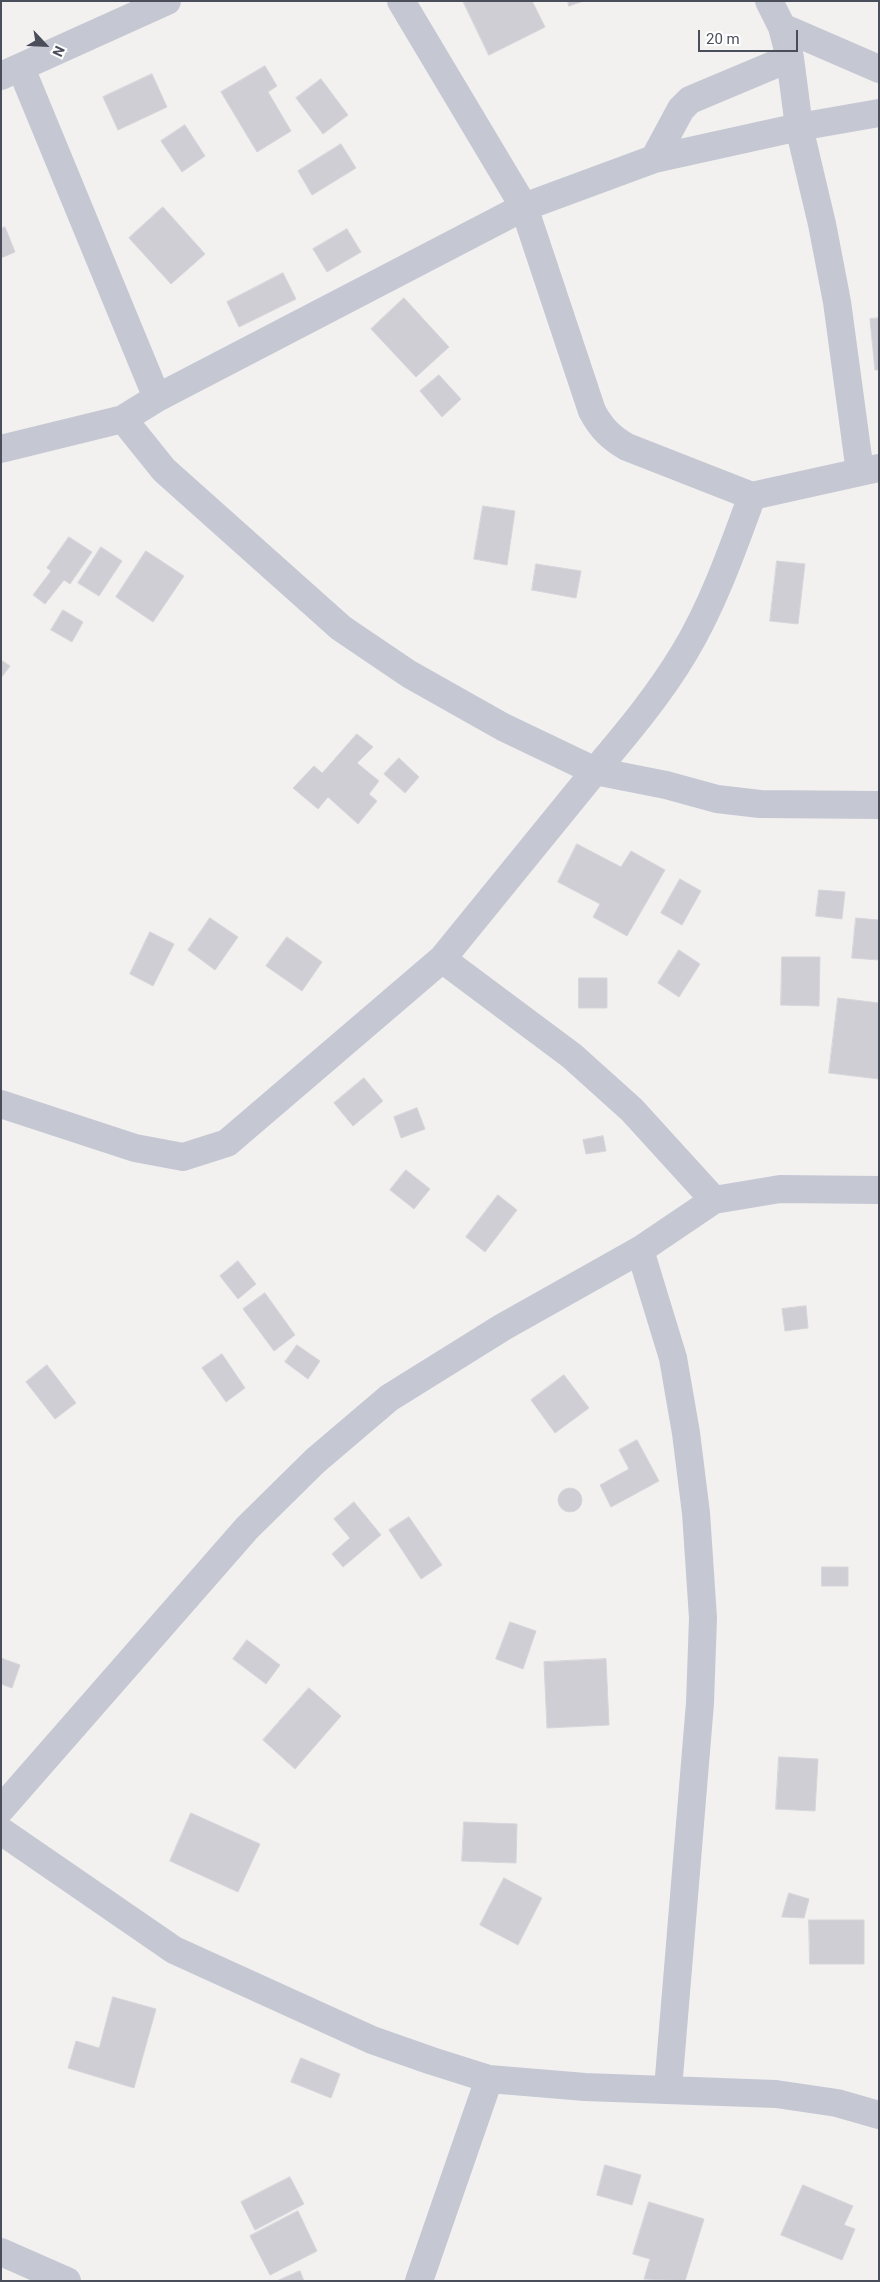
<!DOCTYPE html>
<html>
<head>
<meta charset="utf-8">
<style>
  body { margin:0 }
  #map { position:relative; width:880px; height:2282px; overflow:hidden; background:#f2f1f0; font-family:Roboto,sans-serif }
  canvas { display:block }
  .frame { position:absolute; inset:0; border:2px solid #4a4e5b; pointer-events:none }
  .north { position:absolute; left:20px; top:20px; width:50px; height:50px; -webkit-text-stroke:4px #fff; paint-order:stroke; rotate:115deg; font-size:14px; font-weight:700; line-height:20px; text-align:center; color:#4a4e5b }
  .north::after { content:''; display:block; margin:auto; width:18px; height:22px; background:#4a4e5b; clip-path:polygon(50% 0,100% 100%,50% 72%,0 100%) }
  .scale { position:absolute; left:698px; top:30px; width:100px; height:22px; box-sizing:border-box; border:2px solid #4a4e5b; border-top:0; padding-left:6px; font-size:15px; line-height:18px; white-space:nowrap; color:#4a4e5b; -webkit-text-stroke:4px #fff; paint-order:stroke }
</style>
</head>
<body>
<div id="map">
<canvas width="880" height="2282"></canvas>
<div class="frame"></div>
<div class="north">N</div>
<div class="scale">20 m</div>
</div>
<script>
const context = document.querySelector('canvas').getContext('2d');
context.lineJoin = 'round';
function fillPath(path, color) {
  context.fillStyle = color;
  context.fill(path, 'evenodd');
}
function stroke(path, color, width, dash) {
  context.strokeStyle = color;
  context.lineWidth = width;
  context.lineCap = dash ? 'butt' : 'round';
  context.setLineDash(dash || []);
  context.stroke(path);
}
const building = new Path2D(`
  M463,1H532L545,27L489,55Z
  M568,1H584L569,6Z
  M265,66L277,86L268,92L291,131L257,152L221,92Z
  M152,74L167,107L118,130L103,97Z
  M321,79L348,115L323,134L296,98Z
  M185,125L205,156L182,172L161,141Z
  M341,144L356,168L312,195L298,171Z
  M163,207L205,254L171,284L129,238Z
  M5,227L15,252L1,258V229Z
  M347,229L361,252L327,272L313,249Z
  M283,273L296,299L239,327L227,302Z
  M404,298L449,347L416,377L371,329Z
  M879,318V370H875L870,319Z
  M439,375L461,399L442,417L420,391Z
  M483,506L515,511L507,565L474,559Z
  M69,537L92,552L70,584L64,580L45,604L33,595L51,571L47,568Z
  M101,547L122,561L99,596L78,583Z
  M146,551L184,576L153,622L116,597Z
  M777,561L805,564L798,624L770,621Z
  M536,564L581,571L576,598L532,590Z
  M63,610L83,622L72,642L51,630Z
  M1,660L10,666L1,678Z
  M357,734L373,747L357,763L379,781L369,794L377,801L358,824L328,797L318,809L293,788L314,766L322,773Z
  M399,758L419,777L405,793L384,774Z
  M577,844L621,867L631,851L665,870L627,936L593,917L600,904L558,882Z
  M680,879L701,891L682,925L661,913Z
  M819,890L845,892L842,919L816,916Z
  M210,918L238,937L215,970L188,950Z
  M856,918L879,920V960L852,958Z
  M150,932L174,944L153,986L130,974Z
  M287,937L322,962L302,991L266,966Z
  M679,950L700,964L679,997L658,983Z
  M782,957H820L819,1006L781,1005Z
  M579,978H607V1008H579Z
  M838,998L879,1003V1079L829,1073Z
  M364,1078L383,1101L353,1126L334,1103Z
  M417,1108L425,1129L401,1138L394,1117Z
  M603,1136L606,1151L586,1154L583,1140Z
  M406,1170L430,1189L414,1209L390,1190Z
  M498,1195L517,1210L485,1252L466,1237Z
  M238,1261L256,1284L238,1299L220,1276Z
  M265,1293L295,1335L274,1351L243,1309Z
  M806,1306L808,1328L785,1331L782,1309Z
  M297,1345L320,1361L308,1379L285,1362Z
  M222,1354L245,1388L226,1402L202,1368Z
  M47,1365L76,1403L55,1419L26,1382Z
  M564,1375L589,1408L555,1433L531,1400Z
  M637,1440L659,1481L611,1507L600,1485L629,1469L619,1450Z
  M558 1500a12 12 0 1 1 24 0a12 12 0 1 1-24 0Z
  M354,1502L381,1535L343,1567L332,1554L350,1538L334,1519Z
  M409,1517L442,1565L421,1579L389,1530Z
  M822,1567H848V1586H822Z
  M510,1622L536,1631L523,1669L496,1659Z
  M247,1640L280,1665L266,1684L233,1659Z
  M1,1658L20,1665L12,1688L1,1684Z
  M606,1659L609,1725L547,1728L544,1662Z
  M309,1688L341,1716L295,1769L263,1740Z
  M779,1757L818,1759L815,1811L776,1809Z
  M191,1813L260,1844L238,1892L170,1861Z
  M464,1822L517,1824L516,1863L462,1861Z
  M504,1878L542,1898L518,1945L480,1925Z
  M789,1893L809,1899L804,1918L782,1917Z
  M809,1920H864V1964H810Z
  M113,1997L156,2009L134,2088L68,2068L76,2041L99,2048Z
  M301,2058L340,2074L331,2098L291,2082Z
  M605,2165L641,2175L632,2205L597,2195Z
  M290,2177L304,2204L255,2230L241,2202Z
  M803,2185L853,2206L844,2225L855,2229L842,2260L781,2235Z
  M649,2202L704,2219L685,2281L644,2279L650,2259L633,2254Z
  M298,2211L317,2251L270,2275L250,2236Z
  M300,2271L304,2281H277Z`);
const minor = new Path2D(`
  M401,1L524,207L592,411C601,428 611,438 627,447L752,496
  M769,1L782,27L879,69
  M782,27L790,58L799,127L822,224L837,302L860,472
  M21,68L157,398
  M1,76L167,1
  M654,159L799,127L879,113
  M123,419L164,470L341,628L409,674L503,727L595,771C627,733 659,695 684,653C713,605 733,548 752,496L879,468
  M1,449L123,419L157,398L524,207L654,159L681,109L690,100L790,58
  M442,959L572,1056L632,1110L714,1200
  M1,1104L135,1148L183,1157L227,1143L442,959L595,771L666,785L717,799L760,804L879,805
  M640,1250L673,1358L686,1433L696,1513L703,1618L700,1703L668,2089
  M1,1809L247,1528L315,1461L389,1398L503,1327L640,1250L714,1200L780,1189L879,1190
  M1,1831L174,1950L372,2040L432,2061L489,2079L585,2087L776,2094L837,2103L879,2115
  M1,2252L67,2281
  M419,2281L489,2079`);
fillPath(building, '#ceced4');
stroke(building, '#d5d5da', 1);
stroke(minor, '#c5c8d3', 28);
</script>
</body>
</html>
